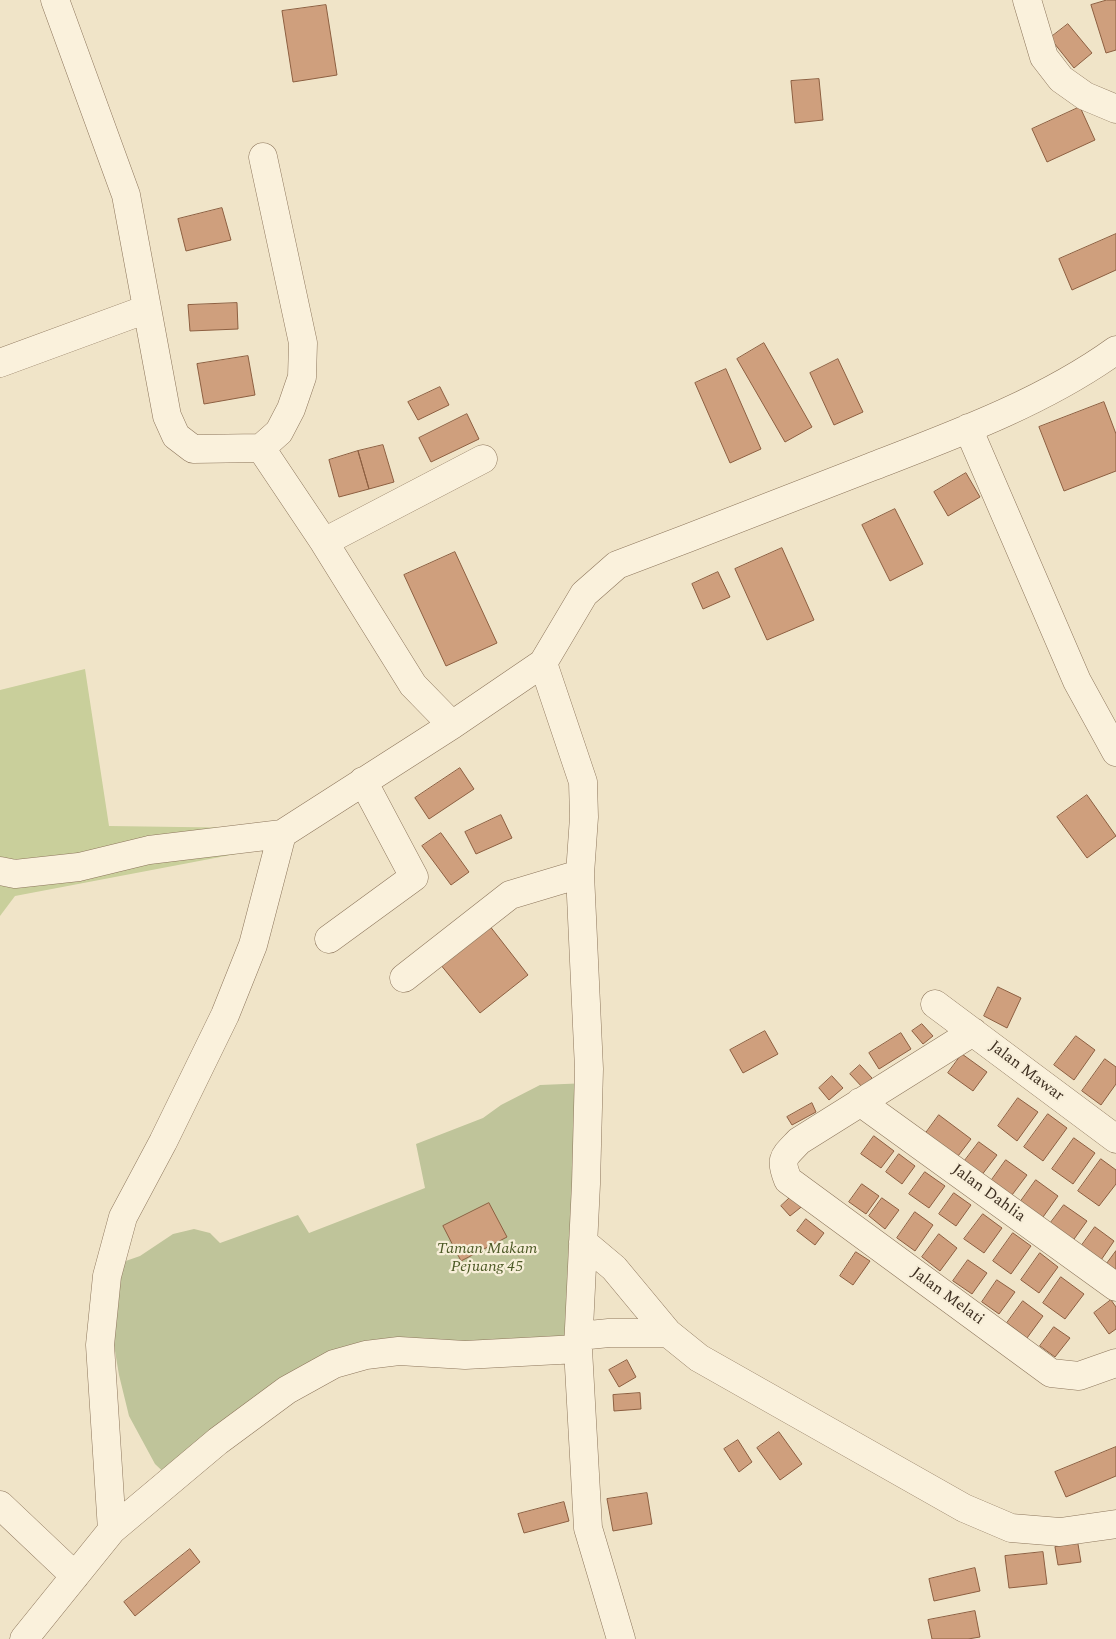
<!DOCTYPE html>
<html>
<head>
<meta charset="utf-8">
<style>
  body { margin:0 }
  canvas { display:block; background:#f0e4c8 }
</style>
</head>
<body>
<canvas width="1116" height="1639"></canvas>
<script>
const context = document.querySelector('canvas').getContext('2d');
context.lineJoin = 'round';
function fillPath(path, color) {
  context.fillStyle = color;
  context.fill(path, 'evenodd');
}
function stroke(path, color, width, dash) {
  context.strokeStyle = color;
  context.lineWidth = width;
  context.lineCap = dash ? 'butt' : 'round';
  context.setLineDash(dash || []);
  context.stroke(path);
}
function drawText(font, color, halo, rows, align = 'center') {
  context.font = font + ' Spectral,serif';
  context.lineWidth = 4.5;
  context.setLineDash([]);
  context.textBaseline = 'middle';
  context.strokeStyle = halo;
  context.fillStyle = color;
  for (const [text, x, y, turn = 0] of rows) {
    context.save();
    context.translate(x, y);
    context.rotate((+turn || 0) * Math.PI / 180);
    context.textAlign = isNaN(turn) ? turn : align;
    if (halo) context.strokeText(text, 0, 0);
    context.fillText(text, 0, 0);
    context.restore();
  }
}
const green = new Path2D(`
  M85,669L109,826L253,828L236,854L15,896L0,916V690Z`);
const cemetery = new Path2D(`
  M589,1083L578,1349L335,1364L172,1480L155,1464L129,1416L119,1375L113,1339L118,1307L120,1263L140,1256L173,1234L194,1229L210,1233L220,1243L298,1215L309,1233L425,1188L416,1144L483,1118L501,1105L540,1085Z`);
const building = new Path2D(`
  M1107,0H1116V50L1106,53L1091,5Z
  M326,5L337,75L293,82L282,11Z
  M1068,24L1092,53L1074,68L1050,38Z
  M819,79L823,120L795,123L791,81Z
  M1080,107L1095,140L1047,162L1032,129Z
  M222,208L231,240L186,251L178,219Z
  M1116,234V270L1072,290L1059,259Z
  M237,303L238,329L190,331L188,305Z
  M764,343L812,427L785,442L737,359Z
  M248,356L255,395L204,404L197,364Z
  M838,359L863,412L834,425L810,373Z
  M726,369L761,449L730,463L695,383Z
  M440,387L449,405L418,420L408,402Z
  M1104,402L1116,434V471L1064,491L1039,427Z
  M467,414L479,439L431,462L419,438Z
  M383,445L394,482L369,489L358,451Z
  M358,451L369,489L339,497L329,460Z
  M966,473L980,497L948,516L934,492Z
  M895,509L923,564L890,581L862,525Z
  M782,548L814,620L767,640L735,569Z
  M455,552L497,643L446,666L404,575Z
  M718,572L730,597L703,609L692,584Z
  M460,768L474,789L429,819L415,798Z
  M1087,795L1116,836L1087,858L1057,817Z
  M501,815L512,838L476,854L465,832Z
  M441,833L469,872L451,885L422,846Z
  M489,925L528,975L480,1013L440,964Z
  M998,987L1021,998L1007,1028L984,1016Z
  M922,1024L933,1036L923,1044L912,1031Z
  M765,1031L778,1054L743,1073L730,1050Z
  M901,1033L911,1049L879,1069L869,1053Z
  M1076,1036L1095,1050L1074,1080L1054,1065Z
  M962,1054L987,1072L973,1091L948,1073Z
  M1105,1059L1116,1067V1084L1101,1105L1082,1091Z
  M860,1065L872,1078L863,1088L850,1074Z
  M832,1076L843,1088L829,1100L819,1088Z
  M1018,1098L1038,1112L1017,1141L998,1126Z
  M812,1103L816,1112L792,1125L787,1117Z
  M1048,1114L1067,1128L1043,1161L1024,1147Z
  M939,1115L971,1139L955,1160L923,1137Z
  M874,1136L894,1151L881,1168L861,1154Z
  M1074,1138L1095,1153L1073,1184L1052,1169Z
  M979,1142L997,1155L978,1180L960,1167Z
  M899,1154L915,1166L902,1184L886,1172Z
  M1101,1159L1116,1170V1184L1099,1206L1078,1191Z
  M1006,1160L1027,1175L1006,1203L986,1188Z
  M925,1172L945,1186L929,1208L909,1194Z
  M1036,1180L1058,1196L1038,1224L1016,1208Z
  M862,1184L879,1196L866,1214L849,1202Z
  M795,1193L805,1204L790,1216L781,1206Z
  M954,1193L971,1205L956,1226L939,1214Z
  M882,1198L899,1210L885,1229L869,1216Z
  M489,1203L507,1237L461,1261L443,1226Z
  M1064,1205L1087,1221L1069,1246L1046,1229Z
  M915,1212L933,1225L915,1251L897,1238Z
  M983,1214L1002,1228L984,1253L964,1239Z
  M806,1219L824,1233L815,1245L797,1231Z
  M1095,1227L1114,1241L1097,1266L1077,1252Z
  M1013,1233L1031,1246L1011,1274L993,1261Z
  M939,1234L957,1248L940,1271L922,1257Z
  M1116,1251V1284L1100,1273Z
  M856,1252L870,1261L853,1285L840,1276Z
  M1040,1253L1058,1267L1039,1293L1021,1280Z
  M968,1260L987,1273L972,1294L953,1281Z
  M1061,1277L1084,1294L1065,1319L1043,1303Z
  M997,1280L1015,1292L999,1314L982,1302Z
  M1111,1300L1116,1307V1329L1109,1334L1094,1313Z
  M1023,1301L1043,1316L1027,1338L1007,1323Z
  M1054,1327L1070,1338L1055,1357L1040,1346Z
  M627,1360L636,1377L619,1387L609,1370Z
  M640,1393L641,1409L614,1411L613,1395Z
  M779,1432L802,1464L780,1480L757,1448Z
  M738,1440L752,1462L739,1472L724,1449Z
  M1116,1447V1476L1066,1497L1055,1472Z
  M647,1493L652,1524L613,1531L607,1499Z
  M564,1502L569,1521L524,1533L518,1514Z
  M1078,1544L1081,1562L1058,1565L1055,1547Z
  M190,1549L200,1562L135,1616L124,1602Z
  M1043,1552L1047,1584L1009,1588L1005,1556Z
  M975,1568L980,1591L934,1601L929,1579Z
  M975,1611L980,1637L968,1639H932L928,1620Z`);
const street = new Path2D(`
  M55,0L126,195L167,416L176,436L193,449L261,448
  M1027,0L1044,57L1061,79L1085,96L1116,109
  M263,157L303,343L302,377L291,409L279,432L261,448L324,542L413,685L452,725
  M0,363L147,309
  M968,428L1077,681L1116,752
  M324,542L483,459
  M0,871L15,874L79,867L149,850L282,834L452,725L543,663
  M329,939L414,877L363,781
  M404,978L510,895L580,874
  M935,1004L1116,1139
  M973,1032L799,1141C784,1157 779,1158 788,1180L1051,1373L1079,1376L1116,1363
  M860,1102L1116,1287
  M583,1242L614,1268L668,1333L699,1358L964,1508L1011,1528L1060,1532L1116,1524
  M579,1336L609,1333H668
  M0,1505L75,1576
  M112,1530L100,1345L107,1276L123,1217L163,1142L225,1015L253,945L282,834
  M24,1639L112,1530L218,1441L287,1390L334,1364L366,1355L399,1351L465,1355L578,1349
  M621,1639L588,1528L578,1349L586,1184L589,1069L580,874L584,817L583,782L543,663L584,594L617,565C702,533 787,500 871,467C954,435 1044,402 1116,350`);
const streetNames = [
  ["Jalan Mawar",1026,1072,37],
  ["Jalan Dahlia",988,1194,36],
  ["Jalan Melati",947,1297,36]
];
const parkNames = [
  ["Taman Makam",487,1250],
  ["Pejuang 45",487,1268]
];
fillPath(green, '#c9cf9b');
fillPath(cemetery, '#bfc49a');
fillPath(building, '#cf9f7d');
stroke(building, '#8d5f41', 1);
stroke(street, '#8d765c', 29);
stroke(street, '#faf1dc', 28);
drawText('16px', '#3d2e20', '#f7eed8', streetNames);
drawText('italic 16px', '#4d5a26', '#f7eed8', parkNames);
</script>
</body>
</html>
